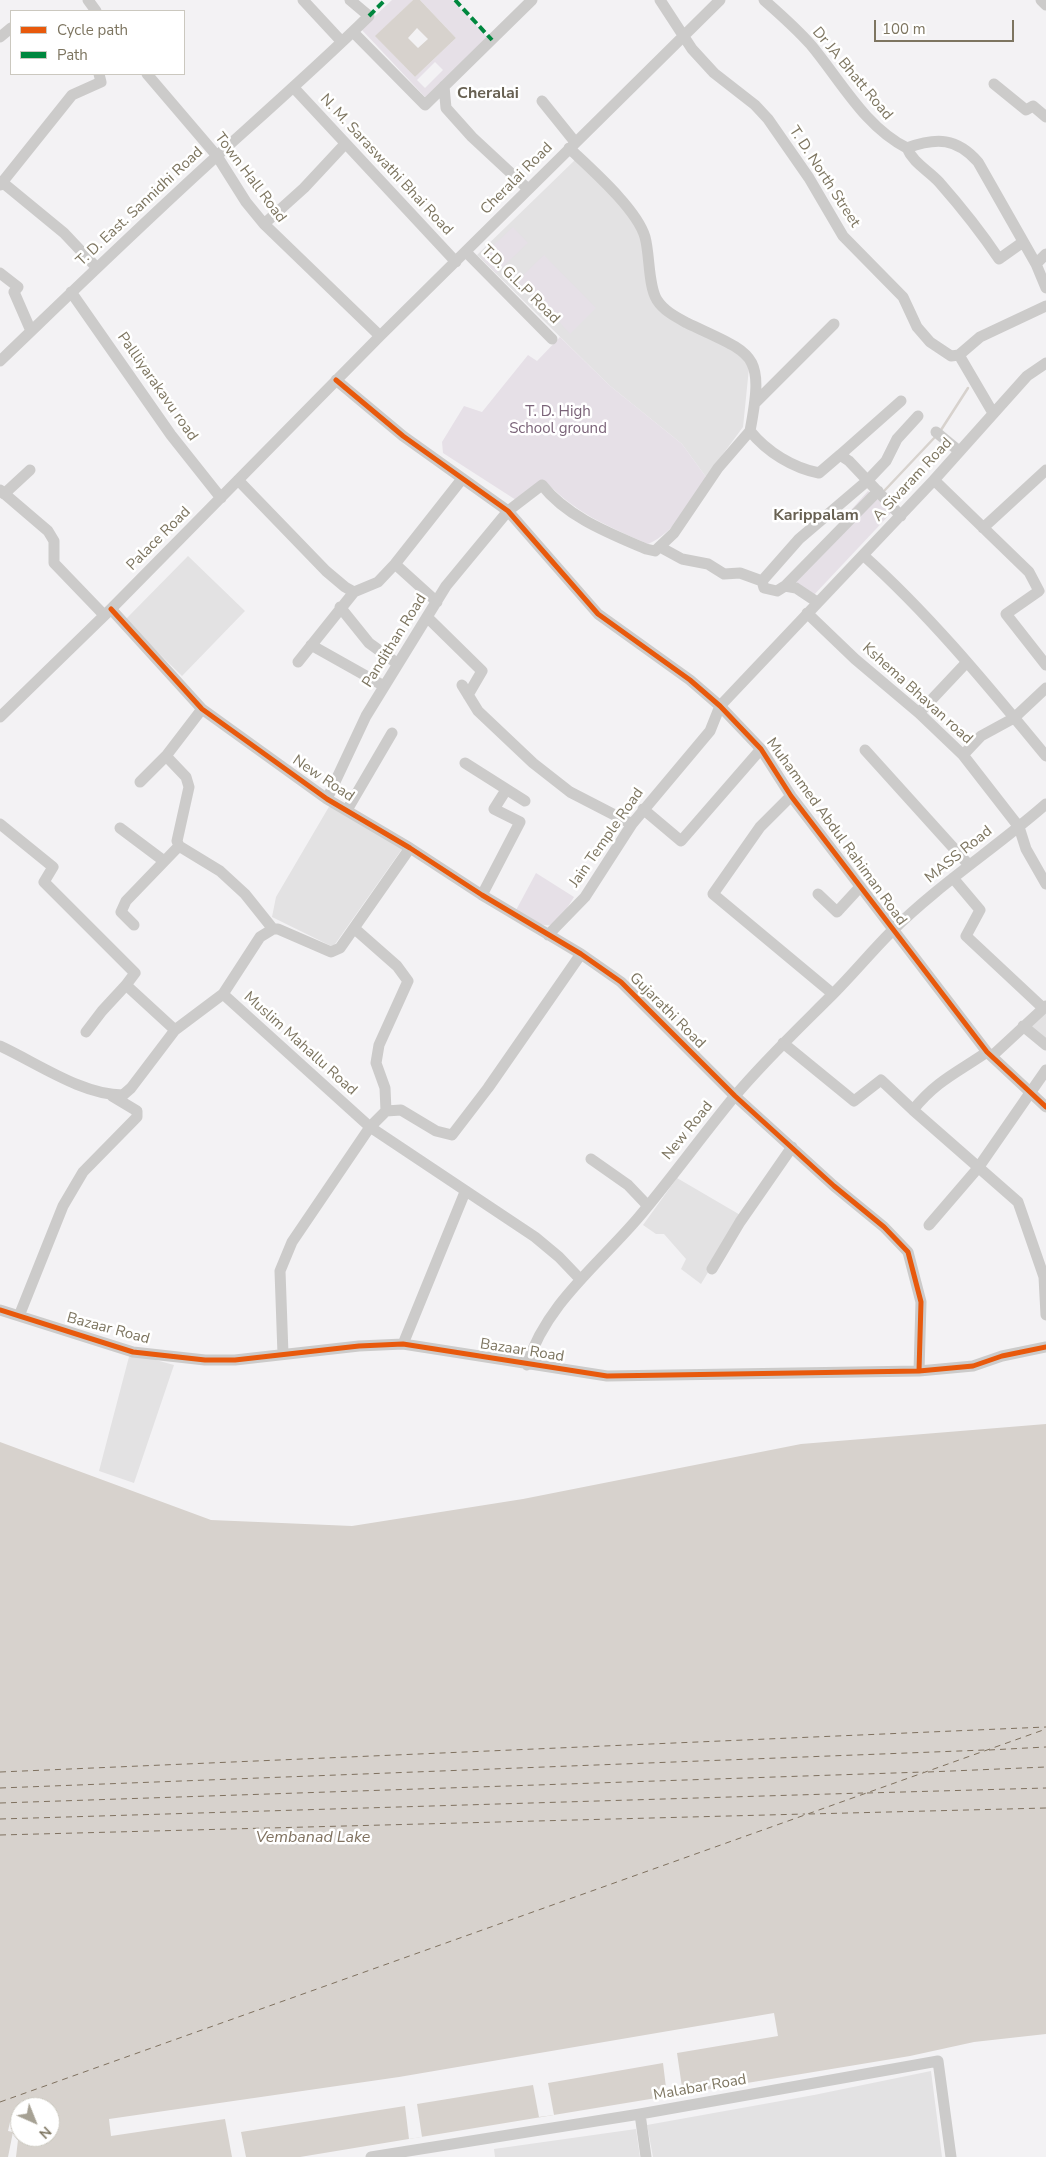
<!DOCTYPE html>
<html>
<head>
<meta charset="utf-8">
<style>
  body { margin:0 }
  #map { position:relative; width:1046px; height:2157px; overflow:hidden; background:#f3f2f4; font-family:"Nunito Sans",sans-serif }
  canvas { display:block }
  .legend { position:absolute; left:10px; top:10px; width:175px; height:65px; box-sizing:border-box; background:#fff; border:1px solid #cbc8bf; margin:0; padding:6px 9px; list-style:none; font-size:15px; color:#7d7560 }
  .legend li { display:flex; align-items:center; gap:10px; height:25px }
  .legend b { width:25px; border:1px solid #cbc8bf }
  .north { position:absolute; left:10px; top:2097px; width:50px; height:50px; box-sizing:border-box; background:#fff; border:1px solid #cbc8bf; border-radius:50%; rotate:136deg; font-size:14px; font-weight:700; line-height:20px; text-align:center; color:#7d7560 }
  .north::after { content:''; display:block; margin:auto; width:18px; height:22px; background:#a6a194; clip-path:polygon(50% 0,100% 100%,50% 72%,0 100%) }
  .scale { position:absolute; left:874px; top:20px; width:140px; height:22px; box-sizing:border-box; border:2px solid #7d7560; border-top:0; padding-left:6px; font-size:15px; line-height:18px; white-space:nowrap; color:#7d7560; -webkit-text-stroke:4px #fff; paint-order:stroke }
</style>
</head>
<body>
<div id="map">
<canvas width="1046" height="2157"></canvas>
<ul class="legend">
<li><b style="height:6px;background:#e8590c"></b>Cycle path</li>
<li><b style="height:6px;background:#00873e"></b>Path</li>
</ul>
<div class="north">N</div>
<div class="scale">100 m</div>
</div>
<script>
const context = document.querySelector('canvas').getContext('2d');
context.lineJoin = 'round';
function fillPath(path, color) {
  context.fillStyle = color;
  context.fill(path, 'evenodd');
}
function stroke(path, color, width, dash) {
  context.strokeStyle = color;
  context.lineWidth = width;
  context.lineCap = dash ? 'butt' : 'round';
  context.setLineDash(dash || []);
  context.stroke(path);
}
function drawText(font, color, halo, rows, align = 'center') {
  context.font = font + ' "Nunito Sans",sans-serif';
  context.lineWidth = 5;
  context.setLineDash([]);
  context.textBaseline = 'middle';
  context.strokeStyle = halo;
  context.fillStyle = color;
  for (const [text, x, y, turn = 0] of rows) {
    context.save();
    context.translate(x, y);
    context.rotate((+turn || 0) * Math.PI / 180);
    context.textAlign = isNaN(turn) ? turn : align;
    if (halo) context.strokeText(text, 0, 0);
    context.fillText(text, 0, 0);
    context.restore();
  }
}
const built = new Path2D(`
  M577,158L638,223L652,296L734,347L749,368L743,427L706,477L682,444L609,385L477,255Z
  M188,556L245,611L182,676L125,620Z
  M330,805L402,849L333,947L272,917L276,897Z
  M1046,1007V1044L1027,1028Z
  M677,1178L742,1216L701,1284L681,1269L686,1259L664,1234H656L643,1225Z
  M130,1353L174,1365L134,1483L99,1471Z
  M931,2071L942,2157H653L647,2125L814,2095Z
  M636,2129L640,2157H495L494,2149Z`);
const green = new Path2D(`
  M392,0H413L376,36L415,77L456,38L420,0H452L489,39L426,98L361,29ZM435,62L443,70L425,88L417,80Z
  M513,227L528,243L496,273L481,257Z
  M544,255L596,308L570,334L537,297L535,298L517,281Z
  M560,337L609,385L682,444L706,477C693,501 674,533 648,544C605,525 577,514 544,480L516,500L443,453L442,442L464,406L482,412L528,355L537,361Z
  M868,491L892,512L812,597L791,577Z
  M536,873L574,897C551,934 551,930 515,912Z`);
const water = new Path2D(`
  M413,0H420L456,38L415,77L375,36ZM417,28L428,39L418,48L408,38Z
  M1046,1424V2034L974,2042L910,2056L300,2157H0V1442L211,1520L352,1526L523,1499L801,1444ZM20,2107H50V2137H20Z`);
const pier = new Path2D(`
  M774,2013L778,2036L677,2053L683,2094L667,2096L663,2063L548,2083L554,2115L539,2117L533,2085L417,2104L422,2137L409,2139L405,2106L241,2132L246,2157H232L225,2119L111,2136L109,2119L399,2077Z
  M10,2122L20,2123L16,2157H8L13,2132L8,2131Z`);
const stream = new Path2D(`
  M941,430L968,388
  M885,490L936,436`);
const ferry = new Path2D(`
  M989,1750L1046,1747
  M0,1772L1046,1727
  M928,1772L1046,1767
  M0,1788L985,1750
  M867,1793L1046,1788
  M0,1803L924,1772
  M809,1814L1046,1808
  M0,1819L863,1793
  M0,1835L805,1814
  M0,2102L1046,1729`);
const minor = new Path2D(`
  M88,0L96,11
  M303,0L342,42
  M660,0L692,49L714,73L755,105L768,119L809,178L843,236L903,297L917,327L930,342L951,356L959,355L980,337L1046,306
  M764,0C780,14 797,29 811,45C841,81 865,127 907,148C937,137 957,138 978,162L1036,264L1046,288
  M1041,0L1046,5
  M353,32L425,105L532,0
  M0,37L11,28
  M147,74L217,156L246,202L264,224L380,336
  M994,84L1026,110L1033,106L1046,117
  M444,86L446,108L472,137L528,189
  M294,88L456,262
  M542,101L575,142
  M569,148C591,169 637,209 645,237C650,255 648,286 657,300C664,311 676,317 687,323C754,355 765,351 750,431
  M907,148C913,163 928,170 939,182C961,207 981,232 999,259L1023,242
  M2,182L64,233L97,268
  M0,185L72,95L101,82L99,74
  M264,224L304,188L345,144
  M466,252L552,339
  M1036,264L1046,254
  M0,273L18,287L14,292L31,331
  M71,292L171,435L221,498
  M959,355L993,413
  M0,361C72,292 144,222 218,155C269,109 320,64 369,16L350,0
  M336,380L403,436L508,511L598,614L690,680L720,706L761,749L791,796L987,1052L1046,1107
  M756,402L834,324
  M750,431C767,452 793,468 819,473L840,455L849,461L901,516
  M936,432L959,451
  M840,455L901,401
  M238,480L326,571L345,587L354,592L378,582L395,564L462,479
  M934,480L1029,572L1039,591L1006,614L1046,665
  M0,490L48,531L54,541V563L104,615
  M4,494L30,470
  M983,528L1046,470
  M660,547L682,559L708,564L724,574L740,573L762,581L799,539L867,481L886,461L897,439L918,416
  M863,555C931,616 988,686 1046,756
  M395,564L437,602
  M762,581L764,588L777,591L785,586L796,588L817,602
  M785,586L878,491
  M340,607L369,643L398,664
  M111,609L202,709L327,799L410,848L482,895L581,954L621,982L735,1096L834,1186L884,1227L908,1252L921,1302L919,1371
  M807,613L855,659L919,713L963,755L1019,827L1026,849L1046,884
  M427,617L482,671L468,695
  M311,645L384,686
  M298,662L354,592
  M462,685L478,711L533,763L570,792L632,824
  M202,709L166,756L186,777L189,787L177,841L179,846L220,871L245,894L273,929
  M919,713L967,662
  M0,717L111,609L380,336L720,0
  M865,750L968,864
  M963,755L981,736L1014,718L1046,688
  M465,763L525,801
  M140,782L166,756
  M791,796L760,827L713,894L833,994
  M327,799L366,716L446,586L508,511L542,485C567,517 609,533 646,549L655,551L674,533L718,468L750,431
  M643,809L681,841L761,749
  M347,810L392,733
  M0,824L53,867L44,882L135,973L126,985L175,1030
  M120,828L164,861
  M953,878L980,910L966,936L1043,1008
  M818,894L837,912L860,887
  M482,895L520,822L494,809L506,790
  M134,925L121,912L126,901L179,846
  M355,929L397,966L408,981L379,1045L376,1063L385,1088L386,1111
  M548,935L585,897L632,824L710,731L720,706L934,480L1027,376L1046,363
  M223,994L370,1127L535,1237L559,1257L580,1279
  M1023,1026L1046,1045
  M86,1032L102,1011L126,985
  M783,1043L854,1101L881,1080L913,1110C936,1081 958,1072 987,1052
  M0,1046C37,1063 82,1095 123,1095L131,1088L175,1030L223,994L260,937L273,929H278L331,952L340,948L410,848
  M992,1056L1046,1006
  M913,1110L1018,1202L1044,1277L1046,1315
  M591,1159L628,1185L648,1206
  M929,1225L978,1168L1046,1070
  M712,1269L740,1222L792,1147
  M0,1310L133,1352L205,1360H235L359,1346L403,1344L607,1376L919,1371L973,1366L1002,1356L1046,1347
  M19,1316L63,1206L83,1172L137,1117V1111L112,1096
  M403,1344L465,1192
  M283,1354L280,1271L292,1242L370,1127L386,1111L401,1110L436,1131L452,1135L488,1088L581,954
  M527,1365C546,1304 598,1265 638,1218C671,1179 701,1137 734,1097C765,1060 799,1028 833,994C853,974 871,952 891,932C939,884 996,848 1046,804
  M640,2114L646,2157
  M371,2157L640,2114L938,2061L951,2157`);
const quiet = new Path2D(`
  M455,0L492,40
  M369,16L385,0`);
const cycleway = new Path2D(`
  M336,380L403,436L508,511L598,614L690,680L720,706L761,749L791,796L987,1052L1046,1107
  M111,609L202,709L327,799L410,848L482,895L581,954L621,982L735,1096L834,1186L884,1227L908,1252L921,1302L919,1371
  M0,1310L133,1352L205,1360H235L359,1346L403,1344L607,1376L919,1371L973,1366L1002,1356L1046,1347`);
const streetNames = [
  ["Dr JA Bhatt Road",852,74,50],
  ["N. M. Saraswathi Bhai Road",386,165,47],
  ["T. D. North Street",824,177,57],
  ["Town Hall Road",250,178,53],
  ["Cheralai Road",517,179,-45],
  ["T. D. East. Sannidhi Road",140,207,-43],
  ["T.D. G.L.P Road",520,285,45],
  ["Pallliyarakavu road",157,387,55],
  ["A Sivaram Road",913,480,-47],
  ["Palace Road",159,539,-45],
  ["Pandithan Road",395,641,-58],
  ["Kshema Bhavan road",917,694,42],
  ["New Road",323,779,34],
  ["Muhammed Abdul Rahiman Road",836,832,54],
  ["Jain Temple Road",607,838,-55],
  ["MASS Road",959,855,-39],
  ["Gujarathi Road",667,1011,45],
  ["Muslim Mahallu Road",300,1044,42],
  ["New Road",688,1131,-51],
  ["Bazaar Road",108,1329,15],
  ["Bazaar Road",522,1351,9],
  ["Malabar Road",700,2088,-10]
];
const parkNames = [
  ["T. D. High",558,412],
  ["School ground",558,429]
];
const neighbourhoodNames = [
  ["Cheralai",488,94],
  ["Karippalam",816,516]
];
const waterNames = [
  ["Vembanad Lake",313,1838]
];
fillPath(built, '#e3e2e3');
fillPath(green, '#e6e0e7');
fillPath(water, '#d7d2cd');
fillPath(pier, '#f3f2f4');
stroke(stream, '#d7d2cd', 2.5);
stroke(ferry, '#7f715f', 1, [6, 5]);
stroke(minor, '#cccbca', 11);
stroke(quiet, '#00873e', 4, [8, 4]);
stroke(cycleway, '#e8590c', 5);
drawText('15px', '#7d7560', '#fff', streetNames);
drawText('15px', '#7a6378', '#fff', parkNames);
drawText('bold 16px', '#686152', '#fff', neighbourhoodNames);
drawText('italic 16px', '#7f715f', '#fff', waterNames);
</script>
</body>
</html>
